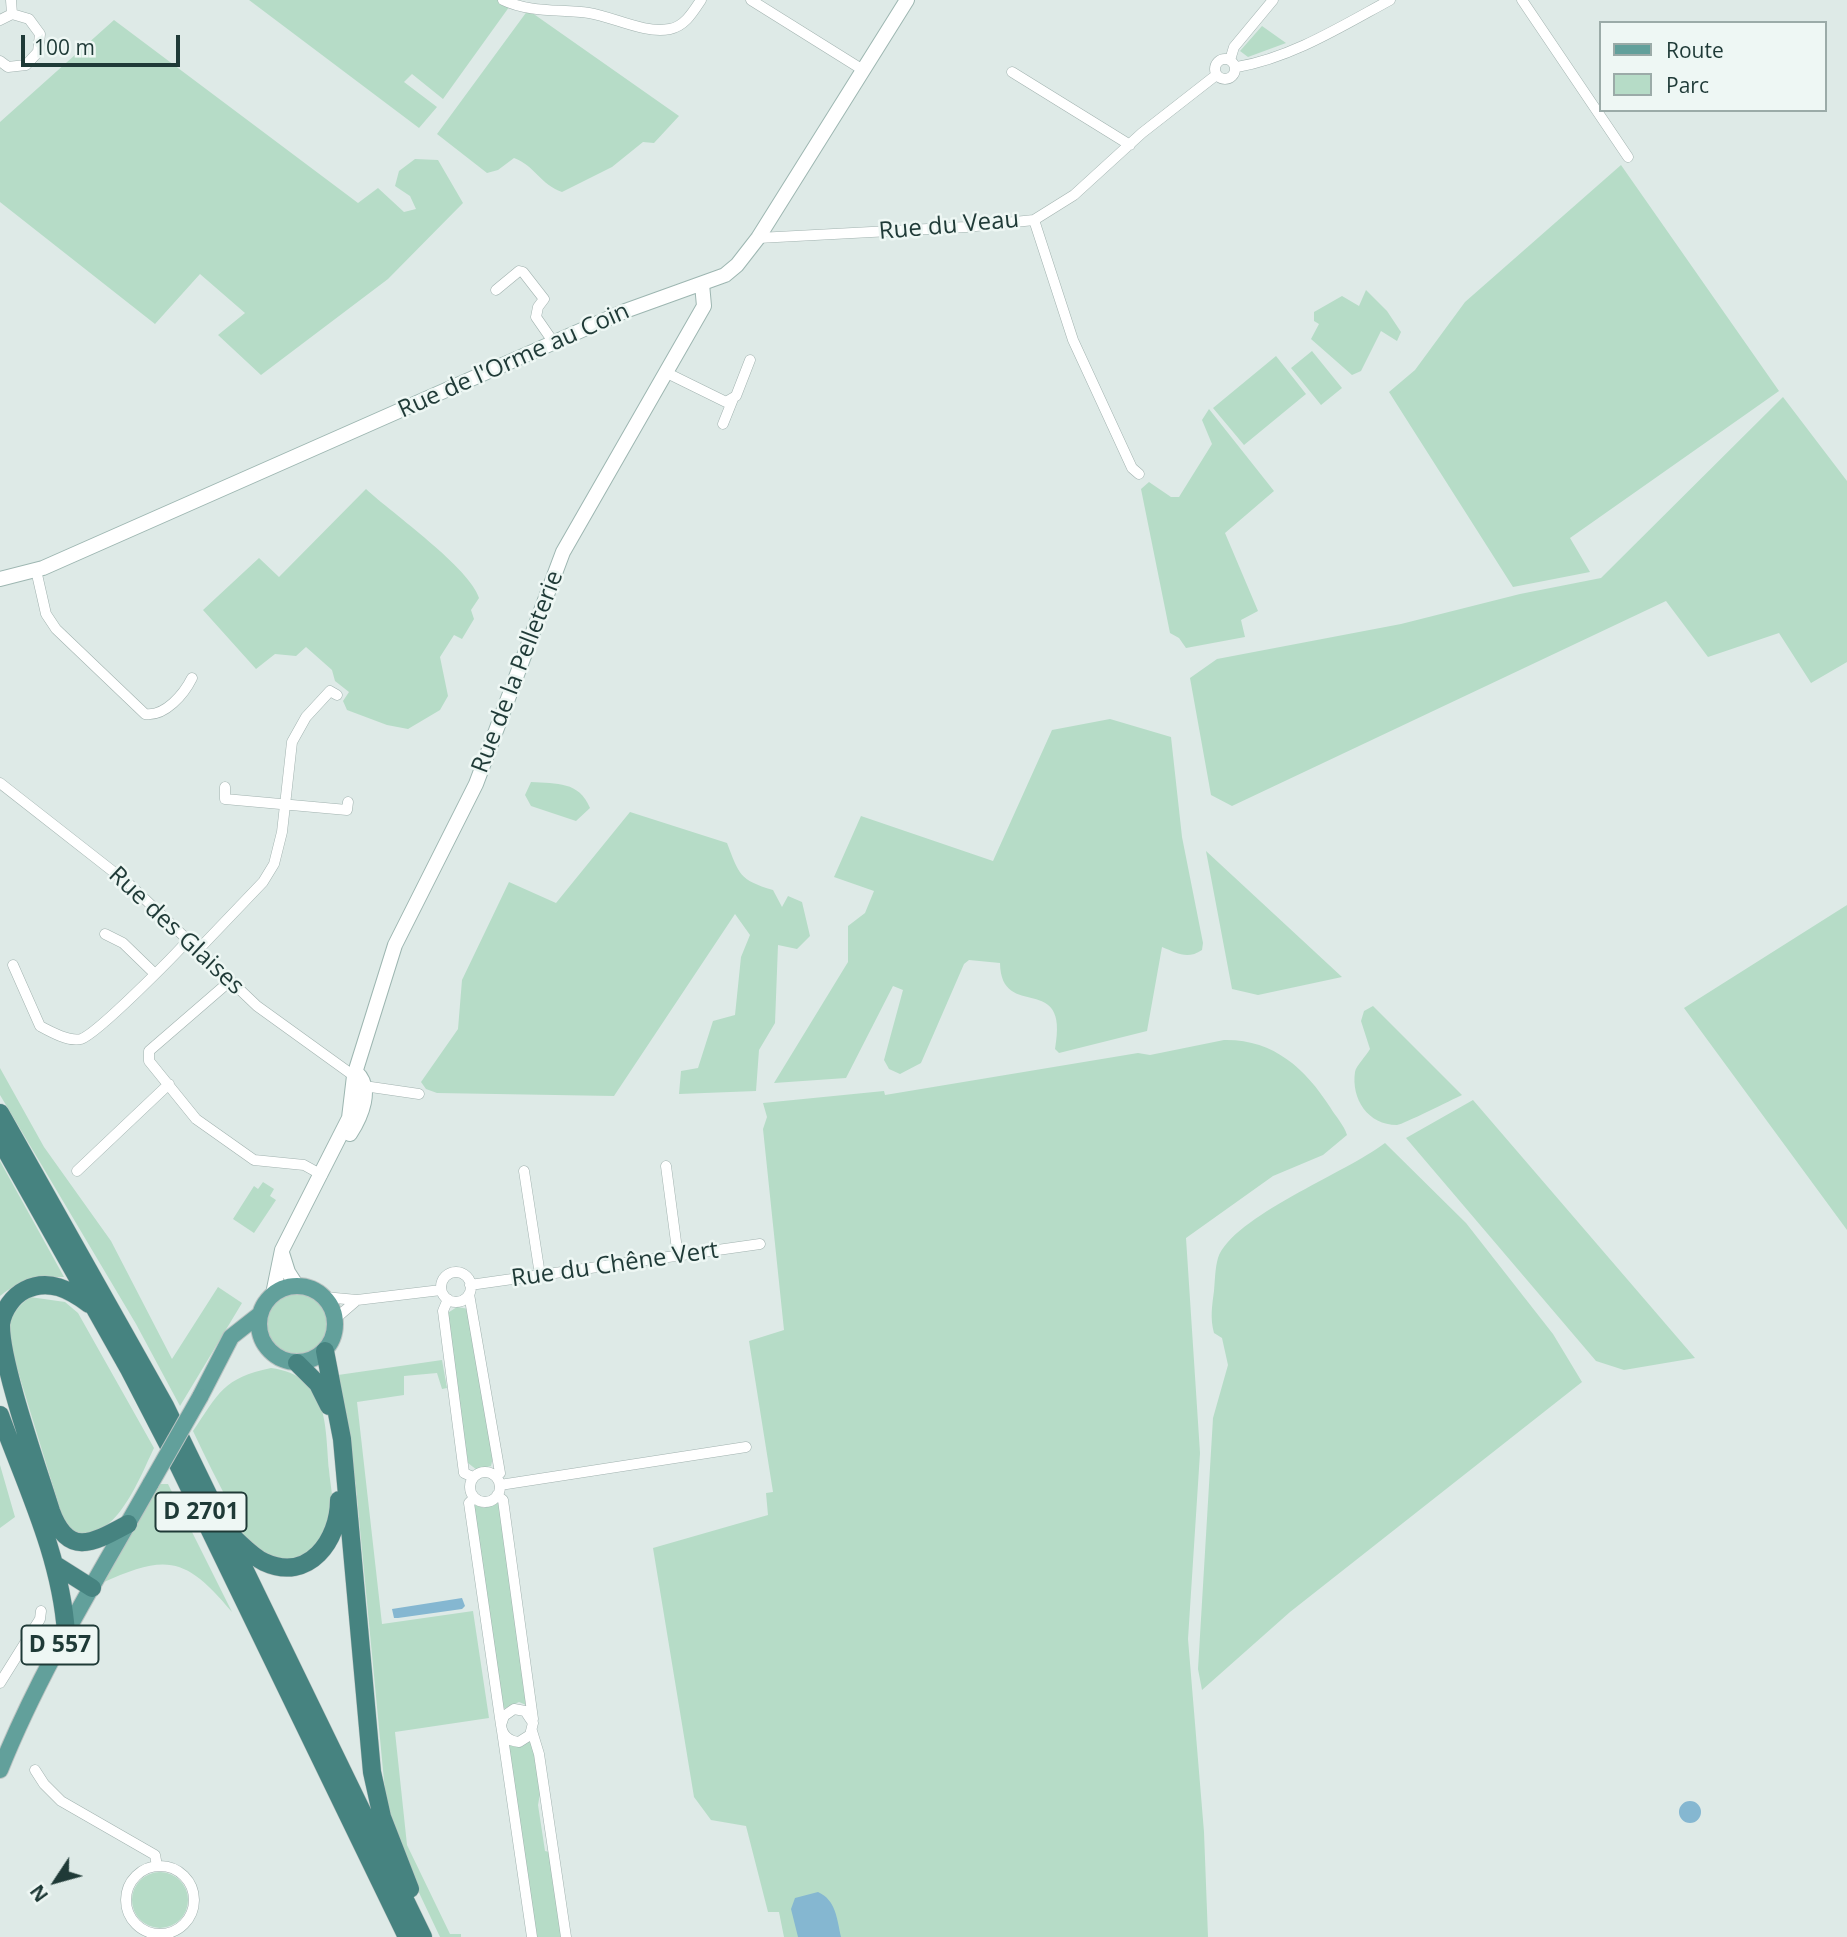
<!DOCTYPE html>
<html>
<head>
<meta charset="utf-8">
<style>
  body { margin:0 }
  #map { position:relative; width:1847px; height:1937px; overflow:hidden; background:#deeae7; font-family:"Open Sans",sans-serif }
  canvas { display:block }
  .legend { position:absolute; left:1599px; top:21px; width:228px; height:91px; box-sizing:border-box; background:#eef7f4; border:2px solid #9baba8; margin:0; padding:9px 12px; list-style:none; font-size:21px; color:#1f3a37 }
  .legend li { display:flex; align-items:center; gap:14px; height:35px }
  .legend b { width:35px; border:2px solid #9baba8 }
  .north { position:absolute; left:21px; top:1846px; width:70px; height:70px; -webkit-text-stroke:5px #eef7f4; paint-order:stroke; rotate:234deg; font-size:19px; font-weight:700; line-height:28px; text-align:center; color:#1f3a37 }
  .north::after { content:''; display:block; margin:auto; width:24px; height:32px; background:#1f3a37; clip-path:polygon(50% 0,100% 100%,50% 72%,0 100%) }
  .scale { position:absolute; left:21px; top:35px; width:159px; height:32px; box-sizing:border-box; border:4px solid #1f3a37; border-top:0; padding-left:9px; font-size:21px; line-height:24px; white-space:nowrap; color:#1f3a37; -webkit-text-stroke:5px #eef7f4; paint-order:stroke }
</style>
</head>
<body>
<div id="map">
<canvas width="1847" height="1937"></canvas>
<ul class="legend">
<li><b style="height:9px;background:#62a09b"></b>Route</li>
<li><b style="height:19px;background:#b6dcc7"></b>Parc</li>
</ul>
<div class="north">N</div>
<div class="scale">100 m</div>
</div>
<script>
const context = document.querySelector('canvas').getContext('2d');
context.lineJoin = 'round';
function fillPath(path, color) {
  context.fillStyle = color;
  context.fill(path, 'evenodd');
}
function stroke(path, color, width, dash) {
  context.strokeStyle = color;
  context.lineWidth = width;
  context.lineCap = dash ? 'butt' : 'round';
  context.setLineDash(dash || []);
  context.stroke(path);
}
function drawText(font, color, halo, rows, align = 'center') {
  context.font = font + ' "Open Sans",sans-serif';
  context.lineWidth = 5;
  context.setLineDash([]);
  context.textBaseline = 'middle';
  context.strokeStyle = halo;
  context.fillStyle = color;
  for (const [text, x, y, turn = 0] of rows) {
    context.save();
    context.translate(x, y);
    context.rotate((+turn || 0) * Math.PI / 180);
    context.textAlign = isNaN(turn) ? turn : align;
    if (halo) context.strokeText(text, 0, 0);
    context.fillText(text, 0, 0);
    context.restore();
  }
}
const green = new Path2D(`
  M249,0H508L512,3L443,99L412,74L404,82L437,107L419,128Z
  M528,10L679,116L654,143L643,142L612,167L562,192C541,185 534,165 514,158L498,170L487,173L437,134Z
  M114,20L358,203L378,188L404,212L416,209L410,196L395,186L399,171L415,159L438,160L463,203L388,279L261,375L218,335L245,313L200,274L155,324L0,202V122Z
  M1262,26L1286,43L1248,57L1240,51Z
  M1621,165L1779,391L1570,538L1590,572L1513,587L1389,392L1415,370L1465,302Z
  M1366,290L1387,311L1401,332L1397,341L1381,331L1361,371L1352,375L1311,339L1319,324L1314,321V312L1342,296L1359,306Z
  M1312,351L1342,388L1321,405L1291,368Z
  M1276,356L1306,394L1244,445L1213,408Z
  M1783,397L1847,481V662L1811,683L1779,633L1708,657L1666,601L1232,806L1211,795L1190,678L1217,659L1401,624L1520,594L1601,578Z
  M1209,409L1274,491L1225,533L1258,611L1241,620L1245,637L1186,648L1179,638L1170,633L1141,489L1149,482L1171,497H1179L1212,444L1202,420Z
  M366,489C393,514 470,568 479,598L471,610L474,619L462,639L454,635L440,657L448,696L440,710L408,729L387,725L347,710L343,701L349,692L335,681L332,670L306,647L296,656L275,654L256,669L203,610L259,558L279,577Z
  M1110,719L1171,737L1182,837L1203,943L1202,950C1187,960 1177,953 1162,947L1147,1031L1059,1053L1055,1049C1070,969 1001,1023 1000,963L969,960L964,964L921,1063L900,1074L889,1069L884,1060L903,990L893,986L846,1078L774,1083L848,962V926L865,913L874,891L834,877L861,816L993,861L1052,730Z
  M531,782C557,784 579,781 590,808L576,821L531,806L525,795Z
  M630,812L727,843C739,874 739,880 773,890L782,907L788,896L802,902L810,936L797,949L778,945L775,1023L759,1050L756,1091L679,1094L681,1071L698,1068L713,1021L735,1015L741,957L750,935L735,914L614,1096L437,1093L426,1089L421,1082L458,1029L462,980L509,882L556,903Z
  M1206,851L1342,977L1258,995L1232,989Z
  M1847,905V1230L1684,1008Z
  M1373,1006L1462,1095C1451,1100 1404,1124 1397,1125C1368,1125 1351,1099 1355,1072C1356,1066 1366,1056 1370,1049L1361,1021L1364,1011Z
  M1224,1040C1273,1039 1305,1068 1330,1107C1336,1117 1344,1125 1347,1135L1323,1155L1273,1176L1186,1238L1200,1453L1188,1639L1204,1832L1208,1937H784L779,1912H768L746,1826L711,1820L694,1797L653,1548L768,1515L766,1493L773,1492L749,1341L784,1330L763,1129L767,1117L763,1103L884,1091L885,1095L1138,1053L1150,1055Z
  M0,1068L44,1147L111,1241L172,1359L218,1287L242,1303L180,1406L136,1324L0,1095Z
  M1473,1100L1695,1358L1624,1370L1596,1361L1406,1138Z
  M1385,1143L1466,1223L1553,1334L1582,1382L1290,1612L1202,1690L1198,1669L1213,1418L1228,1365L1222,1338L1214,1333C1210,1318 1212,1306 1214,1291C1215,1281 1215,1268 1218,1258C1233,1216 1346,1173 1385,1143Z
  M0,1161L64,1277C38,1277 21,1279 0,1296Z
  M263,1182L274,1189L270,1196L276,1200L254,1233L233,1219L254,1186L258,1189Z
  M265 1325a32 32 0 1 1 64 0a32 32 0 1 1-64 0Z
  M30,1297L65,1302L78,1313L154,1448C138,1481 112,1553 66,1529L9,1342C8,1320 12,1311 30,1297Z
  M457,1307L469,1309L493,1457L491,1466L477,1470L468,1463L446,1314Z
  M442,1360L447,1388L442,1389L437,1373L404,1376V1395L357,1402L382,1624L473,1611L489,1718L395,1732L407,1845L450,1934H461V1937H440L395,1842L387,1812L356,1487L338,1375Z
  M271,1368C329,1376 325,1424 329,1470C330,1484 335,1505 332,1518C323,1557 274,1576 248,1541C241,1531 236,1518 231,1507C218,1482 205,1457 193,1431C219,1393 223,1378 271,1368Z
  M0,1465L15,1517L0,1528Z
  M160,1484H168L232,1612C186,1557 167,1553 102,1583Z
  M500,1501L526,1705L519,1702L501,1710L472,1504L484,1508Z
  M532,1738L541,1788L538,1805L545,1851L549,1852L561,1937H535L504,1739Z
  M132 1900a28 28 0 1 1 56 0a28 28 0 1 1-56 0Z`);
const water = new Path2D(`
  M462,1598L465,1606L462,1609L398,1618H394L392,1609Z
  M1679 1812a11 11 0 1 1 22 0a11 11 0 1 1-22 0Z
  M818,1892C836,1900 837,1919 841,1937H798L791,1909L795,1898Z`);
const minor = new Path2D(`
  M11,0L12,14
  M503,0C530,13 560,9 589,13C614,17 644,34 670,29C685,26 693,12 701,0
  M751,0L863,70
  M1522,0L1628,157
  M0,20L12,14L29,19L40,34L38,52L26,65L8,67L0,61
  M1215 69a10 10 0 1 1 20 0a10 10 0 1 1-20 0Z
  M1230,60L1234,47L1273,0
  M1237,67C1291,58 1342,26 1390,0
  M1012,72L1130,145
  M1034,220L1073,340L1132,468L1139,474
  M758,238L966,227L1034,220L1074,195L1142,133L1215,76
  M496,290L519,271L523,272L544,299L538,307L536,317L554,343
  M665,372L726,402L736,396L750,360
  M723,424L733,399
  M36,570L46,614L56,629L145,714C165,717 184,694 192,678
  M0,783L129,884L257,1006L354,1076
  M225,787V799L347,810L348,802
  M105,934L123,943L155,974
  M199,949L263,882L274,864L282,832L292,742L306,717L330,691L337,695
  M13,965L40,1026C51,1032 69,1042 81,1039C97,1034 175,955 189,939
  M230,981L149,1051V1061L196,1119L254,1160L304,1165L322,1175
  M364,1086L419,1094
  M666,1166L678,1257
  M77,1171L169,1084
  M524,1171L540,1275
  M441 1287a15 15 0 1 1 30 0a15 15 0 1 1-30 0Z
  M470,1285L760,1244
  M469,1294L500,1473L494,1475
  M324,1297L357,1300L441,1290
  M448,1299L443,1311L464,1473L473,1477
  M335,1319L357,1300
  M470 1487a15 15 0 1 1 30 0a15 15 0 1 1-30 0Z
  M500,1485L746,1447
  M497,1495L503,1500L533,1719
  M474,1498L469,1503L501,1725C502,1735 508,1741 519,1742L530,1735L533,1723L525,1711L514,1709L504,1716L501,1725
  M0,1683L40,1619L41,1611
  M502,1731L532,1937
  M532,1731L539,1754L566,1937
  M35,1770L44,1784L61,1801L155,1855L157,1866
  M126 1900a34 34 0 1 1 68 0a34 34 0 1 1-68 0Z`);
const secondary = new Path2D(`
  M0,579L43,568L625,311L725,275L737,265L758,238L907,0
  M350,1134C361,1117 374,1088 356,1072
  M282,1253L288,1272L297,1286
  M273,1294L282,1250L349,1118L354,1076L395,945L476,784L563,552L704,306L702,284`);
const primary = new Path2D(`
  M259 1324a38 38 0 1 1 76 0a38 38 0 1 1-76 0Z
  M200,1397L231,1337L259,1315
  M0,1770C40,1670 98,1577 151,1483`);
const trunk = new Path2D(`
  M0,1113L165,1406L423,1937
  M0,1140L129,1369L174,1456L407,1937
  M89,1304C70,1290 49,1278 25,1290C13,1296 3,1310 1,1324C0,1362 38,1469 51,1511C68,1558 93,1543 128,1524
  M325,1351L342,1439L372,1772L382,1817L410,1889
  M297,1363L318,1384L329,1406
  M0,1415C26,1486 61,1557 66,1633
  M234,1538C244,1547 253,1557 264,1562C309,1583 339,1540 339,1500
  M54,1564L92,1588`);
const primaryBridge = new Path2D(`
  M151,1483L200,1397`);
const shields = [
  [201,1512,91],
  [60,1645,77]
];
const shieldNames = [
  ["D 2701",201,1512],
  ["D 557",60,1645]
];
const streetNames = [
  ["Rue du Veau",949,226,-5],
  ["Rue de l'Orme au Coin",514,361,-24],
  ["Rue de la Pelleterie",518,672,-69],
  ["Rue des Glaises",176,931,43],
  ["Rue du Chêne Vert",615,1265,-8]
];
fillPath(green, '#b6dcc7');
fillPath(water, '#85b7d1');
stroke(minor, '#a1b2af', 11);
stroke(secondary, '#9db6b1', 16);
stroke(primary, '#bcc4c3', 18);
stroke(trunk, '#bcc4c3', 19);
stroke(minor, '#fff', 10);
stroke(secondary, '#fff', 14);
stroke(primary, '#62a09b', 16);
stroke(trunk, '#468380', 18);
stroke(primaryBridge, '#bcc4c3', 18, []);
stroke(primaryBridge, '#62a09b', 16);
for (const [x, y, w] of shields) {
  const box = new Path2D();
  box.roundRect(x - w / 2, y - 19.5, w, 39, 5);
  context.fillStyle = '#eef7f4';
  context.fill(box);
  stroke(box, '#1f3a37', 2);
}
drawText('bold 23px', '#1f3a37', null, shieldNames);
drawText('24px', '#1f3a37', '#eef7f4', streetNames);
</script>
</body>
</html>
